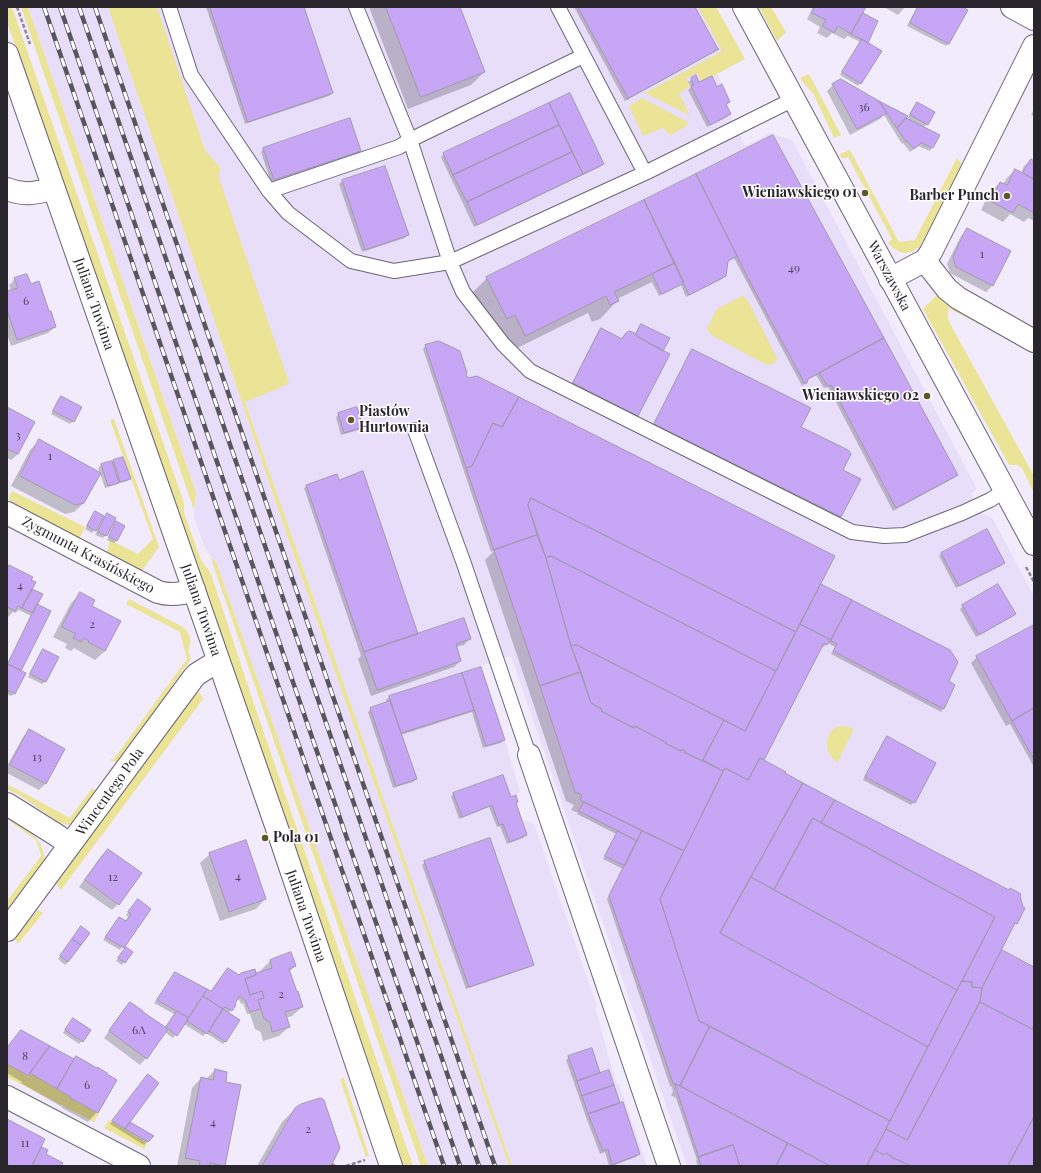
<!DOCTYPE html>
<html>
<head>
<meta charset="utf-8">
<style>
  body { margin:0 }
  #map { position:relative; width:1041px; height:1173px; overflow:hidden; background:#f2ebfc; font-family:"Playfair Display",serif }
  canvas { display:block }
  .frame { position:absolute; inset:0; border:8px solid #28252d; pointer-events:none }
</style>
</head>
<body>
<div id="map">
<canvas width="1041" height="1173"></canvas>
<div class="frame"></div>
</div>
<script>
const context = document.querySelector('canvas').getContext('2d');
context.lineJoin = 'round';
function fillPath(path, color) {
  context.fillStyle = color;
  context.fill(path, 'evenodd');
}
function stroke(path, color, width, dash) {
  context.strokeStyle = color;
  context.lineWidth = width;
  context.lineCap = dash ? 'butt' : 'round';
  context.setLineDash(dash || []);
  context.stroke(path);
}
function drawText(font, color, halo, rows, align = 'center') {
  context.font = font + ' "Playfair Display",serif';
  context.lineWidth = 3;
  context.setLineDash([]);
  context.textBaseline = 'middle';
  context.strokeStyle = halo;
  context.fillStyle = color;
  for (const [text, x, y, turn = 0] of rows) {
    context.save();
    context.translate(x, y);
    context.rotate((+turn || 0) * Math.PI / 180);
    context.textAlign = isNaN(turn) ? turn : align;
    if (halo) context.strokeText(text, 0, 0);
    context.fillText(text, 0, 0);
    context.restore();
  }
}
const built = new Path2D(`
  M28,7H108L290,544L509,1166H428L217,564L205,548L194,517L196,493Z
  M157,7H716L745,59L717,74L730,102L726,104L731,114L730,115L745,146L770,133L792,140L977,489L971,494L982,513L993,519L1034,596V1166H687L511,656L481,666V667L505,740L520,792L516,795L518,802L517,803L522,820H524L534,824L597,1006L596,1011L612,1069L617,1084H619L647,1166H512L245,402L205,150Z`);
const green = new Path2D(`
  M7,7H12L184,503V513L201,560L211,574L255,707L413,1166H402L242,696L7,22Z
  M21,7H28L196,493L194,510Z
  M108,7H157L205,150L221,169L218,175L289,383L286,385L245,402L512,1166H509L290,544Z
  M698,7H716L745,59L717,74L701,81L697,73L686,78L690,87L679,93L689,114V115L645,93L722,51Z
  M759,7H771L786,32L777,41Z
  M809,74L841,135L834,138L813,93L804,84L800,78Z
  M642,98L688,122L687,126L670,135L663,128L643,136L629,106Z
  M850,150L899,242L915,240L957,158L962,164L922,244C910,257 899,255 888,243L892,239L848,157L842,159L840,154Z
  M939,293L1034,348V352L948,308V320L1034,476V493L1022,468L1017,465H1009L923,309Z
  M742,296L747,299L777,358L776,361L773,364L767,365L713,336L707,330L713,316L717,309Z
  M114,419L159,547L141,572L106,554L110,540L138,554L153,539L110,420Z
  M12,491L85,527L79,539L10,503L9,496Z
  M210,556L217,564L428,1166H421Z
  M129,599L183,627C190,633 193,642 188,650L191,659L118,763L110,760L111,759L113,760L187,659L180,632L126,604Z
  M199,692L203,698V699L61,890L55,882L192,698Z
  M841,726L849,727L854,729L837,763C835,760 832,758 830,755C825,748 826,733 835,728C837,727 839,727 841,726Z
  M7,784L70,818L92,788L96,792L74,822L68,825L60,823L19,795L7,789Z
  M7,819C18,823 28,829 36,838C41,843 43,851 45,858L43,863L7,913V901L41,856L39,848L36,840Z
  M38,910L43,913L18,944L14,937Z
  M7,1064L29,1077L31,1074L70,1097L69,1098L99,1113L94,1122L7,1077Z
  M344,1078L369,1156L366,1157L340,1079Z
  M109,1120L147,1143L144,1149L104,1128Z`);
const shadow = new Path2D(`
  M206,7H303L332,93L329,96L245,124Z
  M369,7H459L484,72L471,85L408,109Z
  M574,7H694L717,49L714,52L625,101Z
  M813,7H865L859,18L863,15L866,43L860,83L858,86L840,75L860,42L848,36L844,39L832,33L827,38L817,33L820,27L807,19Z
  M884,7H905L898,15Z
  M917,7H961L949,44L946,46L907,26Z
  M696,77L699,84L716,88L729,102L725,105L729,114L727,117L707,127L688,90L691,87L688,82Z
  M833,85L907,119L914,106L917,104L927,124L923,128L939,135L932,148L930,151L918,146L910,152L903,143L902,144L884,115L880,119L850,135L827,91Z
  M570,94L603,164L600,167L474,227L441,157L444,154Z
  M1034,109V116L1031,115Z
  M349,120L360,151L357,154L271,182L261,152L263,149Z
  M772,136L957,475L954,478L893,511L828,387L824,388L816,375L807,380L806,383L802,386L734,258L726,262L725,276L722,279L686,297L681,285L659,296L652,282L617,299V301L600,319L592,322L588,313L507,353L469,296L487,278L645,201Z
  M1031,160L1034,162V221L1028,218L1024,222L1010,214L1003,222L981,210L990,192L1000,183L1003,184L1006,179L1015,170L1021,173L1024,166Z
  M384,167L407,235L405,238L362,252L339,184L342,181Z
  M967,229L1010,251L992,286L986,292L950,273L947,264L961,236Z
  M15,279L30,285L49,312L55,327L48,333L11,346L7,334V292L11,291L9,285Z
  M641,325L662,351L668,354L637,416L635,419L571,386L598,332L601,329L621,339L625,334H635L638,328Z
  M426,346L465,374L467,379L819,585L950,651L947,681L943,709L941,712L831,654L835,647L828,643L823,647L821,646L763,761L784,774L1008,891L1016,923L1013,926L1000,951L1034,969V1166H698L696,1161L697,1160L676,1098L671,1095L673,1091L672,1087L670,1086L607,899L623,869L603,859L616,834L577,814L578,813L571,810L574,805L566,801L485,560L495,550L491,552L423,349Z
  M692,350L800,427L842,470L859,479L841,517L838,520L652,427L690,353Z
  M61,397L73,421L70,424L51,414L58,400Z
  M7,408L18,454L11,460L7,458Z
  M339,414L362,427L359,430L341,435L336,417Z
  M39,441L84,503L74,512L65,514L11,486L30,450Z
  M123,458L130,478L127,481L117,484V483L115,485L105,488L98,468L101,465L111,462V463L113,461Z
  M338,481L417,635L470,638L464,645L456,647L460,661L454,667L371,696L358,659L361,656L304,488L307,486Z
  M107,514L106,535L103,538L95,535L104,517Z
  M93,515L95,530L92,533L85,529Z
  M117,523V540L114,543L107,540L114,525Z
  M942,553L1004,563L1001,566L956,588L939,556Z
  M7,565L31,578L30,581L31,589L36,605L20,671L24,674L14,694L11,696L7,694V664L31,616L19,610L15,613L13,612L8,617L7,616Z
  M80,594L90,607L105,651L95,660L74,648L71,651L65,648L67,644L53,637L71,603Z
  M963,606L1014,614L1012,617L976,637L960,609Z
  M1034,626V767L1010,724L1006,726L971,663L977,657Z
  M43,650L57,658L45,682L42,684L28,677L40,653Z
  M480,668L504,740L501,743L483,748L472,712L401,735L416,779L413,782L393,788L368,712L371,709L387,703L386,700L389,697Z
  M29,730L64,749L45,784L39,790L7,773V766L23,737Z
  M887,738L935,763L914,802L911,805L863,780L884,741Z
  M454,793L510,799L516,803L526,835L523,838L507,844L500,826L497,827L489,807L459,819L451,796Z
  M108,850L118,904L112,910L79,887L101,856Z
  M210,854L265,899L256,909L220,921L200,863Z
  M425,862L533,964L530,967L466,989L422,865Z
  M135,903L150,909L120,950L103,940L117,921L125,922L128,917L126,915Z
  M81,927L68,962L65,965L58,959Z
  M123,951L124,962L122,965L116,961Z
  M271,960L295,966L289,972L302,1007L292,1016L286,1018L289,1027L279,1036L263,1041L261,1032L255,1029L250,1014H247L243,1003L241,1004L240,1001L237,999L231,1010L228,1014L226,1041L223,1044L206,1033L203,1036L184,1024L173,1038L165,1032L146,1058L140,1065L104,1038L124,1009L130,1003L165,1028L174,1014L154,1003L175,973L210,992L239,976L255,975L261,972V970Z
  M73,1019L82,1041L79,1044L63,1033Z
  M21,1031L73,1060L76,1057L97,1112L88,1122L62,1108V1107L21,1083L22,1082L7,1073V1048Z
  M591,1049L600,1074L609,1071L619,1105L639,1154L636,1157L612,1166H609L605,1152L600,1154L586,1117L566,1060L569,1057Z
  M215,1070L225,1083L224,1166H177L192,1088L201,1078L206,1079Z
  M145,1078L129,1122L152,1136L144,1145L110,1124Z
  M295,1109L330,1166H257L282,1122Z
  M7,1120L39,1151L42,1148L44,1154L60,1166H7Z`);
const building = new Path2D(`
  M210,7H304L333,93L248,122Z
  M386,7H460L485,72L421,97Z
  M578,7H695L718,49H719L627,99H628Z
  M815,7H866L851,34L838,26L834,33L822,26L826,20L812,13Z
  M918,7H963L968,10L949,44L910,23Z
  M863,13L878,21L868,43L851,34Z
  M862,39L882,51L861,84L842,72Z
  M696,75L699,82L712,76L717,87L722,84L730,102L726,104L731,114L710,125L691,86L694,85L691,78Z
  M841,79L879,101L887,113L857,129L832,84Z
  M570,93L604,164L583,174L549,103Z
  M879,101L908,116L897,128Z
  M917,102L935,112L928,125L910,115Z
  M549,103L559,125L453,175L443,153Z
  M350,118L361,151L274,180L263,148Z
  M906,118L940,135L933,148L921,143L914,149L907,141L906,142L897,128Z
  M559,125L572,152L467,202L453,175Z
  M773,135L884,338L808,379L807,383L805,384L749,280L696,174Z
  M572,152L583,174L477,225L467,202Z
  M1031,159L1034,161V179L1023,173Z
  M385,166L409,235L365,250L342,180Z
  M1015,169L1034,179V213L1018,204L1013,213L990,201L1000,182L1007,185Z
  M696,174L737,256L728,261L726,276L689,295L644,200Z
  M644,200L675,263L614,292L619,301L610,305L606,296L525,336L515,315L507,319L486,277Z
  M967,228L1011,251L993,286L956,267L953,257Z
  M675,263L684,283L662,294L652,274Z
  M27,274L31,284L39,281L49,311H51L56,327L17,340L7,310V291L18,288L14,278Z
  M641,324L670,338L663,351L638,337L636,334Z
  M601,328L622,339L626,333L629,331L632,332L637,335L638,337L670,354L638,416L573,383Z
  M884,338L958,475L896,508L831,385L828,386L819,373Z
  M439,341L460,351L467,373L466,374L468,378L477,376L519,397L502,427L493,423L472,466L466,468L425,345Z
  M692,349L811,408L801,427L848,450L851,454L843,470L861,479L841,517L654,424Z
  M61,396L82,407L74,422L53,411Z
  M519,397L835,556L796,632L531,498L528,505L537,535L494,550L466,468L472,466L493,423L502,427Z
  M7,407L35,422L18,454L7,449Z
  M357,407L363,427L344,433L338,413Z
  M39,439L101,473L84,503L75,505L20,476Z
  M123,457L131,479L120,482L113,460Z
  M112,461L119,483L108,486L101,464Z
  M363,471L418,634L364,652L306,485L337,474L339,480Z
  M531,498L796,632L776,671L551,556L546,558L528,505Z
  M95,511L104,516L96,531L87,526Z
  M107,513L116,518L107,536L98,532Z
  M116,521L125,526L117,541L109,537Z
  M987,529L1005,563L959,586L941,553Z
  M537,535L546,558L571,646L581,672L540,686L494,550Z
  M551,556L776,671L745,731L577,645L571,646L546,558Z
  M9,565L33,577L31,580L36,582L22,608L18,606L15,611L7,607V568Z
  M821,584L852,600L831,640L800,624Z
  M998,584L1016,614L979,635L962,605Z
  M32,589L43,594L33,613L22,608Z
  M80,592L95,600L92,606L121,621L105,651L88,642L89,641L84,638L81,642L73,638L76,634L62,627Z
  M852,600L950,650L958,662L949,681L955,685L944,709L833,651L837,644L831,641V640Z
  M37,604L51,611L21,671L8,664Z
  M464,618L471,639L456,644L461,661L377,690L364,652Z
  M800,624L831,640V641L828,643L827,645L824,643L764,760L760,758L748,780L725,768L723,771L703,760L724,720L745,731Z
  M1034,625V708L1012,721L976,656Z
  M577,645L724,720L702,761L684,752L685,751L682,749L681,751L665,743L666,742L663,741L635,726L634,728L601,711L602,709L591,703L571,646Z
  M43,649L59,657L46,682L30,674Z
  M8,664L26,673L15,694L7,690Z
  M481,667L505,740L486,746L462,673Z
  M581,672L591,703L602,709L601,711L634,728L635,726L663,741L666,742L665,743L681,751L682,749L685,751L684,752L723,771L684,851L580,800L582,795L575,792L540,686Z
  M462,673L474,710L401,733L389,696Z
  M390,701L417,779L396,786L370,708Z
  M1034,708V759L1012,721Z
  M29,729L65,749L46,784L10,765Z
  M887,736L936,763L915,803L865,777Z
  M760,758L786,772L785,773L803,783L720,933L928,1047L890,1121L699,1021L660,899L725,768L748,780Z
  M503,775L511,797L516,795L518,802L516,803L527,835L510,842L503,824L499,825L492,805L462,817L453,793Z
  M803,783L835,800L821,823L813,818L774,890L751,877Z
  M835,800L1009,890L1010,888L1021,894L1020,896L1023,907L1025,908L1017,924L1015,923L982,988L972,987V982L962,981L995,917L821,823Z
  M584,802L642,831L637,841L579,811Z
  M813,818L995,917L957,990L774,890Z
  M618,831L637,841L625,866L605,856Z
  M642,831L684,851L660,899L699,1021L710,1026L680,1086L673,1083L609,896Z
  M490,838L534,965L469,987L424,861Z
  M246,840L266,899L229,912L209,853Z
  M108,849L142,873L119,905L85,880Z
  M751,877L957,990L928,1047L720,933Z
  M138,899L151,909L124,948L105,937L119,917L126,921L131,914L128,912Z
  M81,926L90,933L81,945L72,939Z
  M72,939L81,945L68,962L60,956Z
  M126,947L133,952L125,963L118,958Z
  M1002,950L1034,967V1030L980,1002L982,988Z
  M291,952L296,966L289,969L297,992L298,991L303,1007L285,1012L290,1027L272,1032L270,1022L264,1019L258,1000L264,998L262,991L250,995L245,979L256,975V973L272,968L270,960Z
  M228,968L239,975L241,973L255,969L256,975L245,979L250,995L262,991L264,998L258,1000L261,1009L250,1012L245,1000L239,996L235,1004L236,1005L232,1011L225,1007L223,1009L203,996L207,989L211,991Z
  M175,972L207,989L189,1018L157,1000Z
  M962,981L972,982V987L982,988L980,1002L907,1140L886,1129Z
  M203,996L223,1009L207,1034L187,1021Z
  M130,1002L143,1011V1012L168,1029L147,1059L109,1031Z
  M980,1002L1034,1030V1117L1008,1166H911L891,1157V1156L886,1153L884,1155L875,1150L886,1129L907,1140Z
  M223,1009L240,1020L226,1042L209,1031Z
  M177,1011L189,1018L177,1036L166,1027Z
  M73,1018L91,1030L83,1042L65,1030Z
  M710,1026L890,1121L867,1166H830L680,1086Z
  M21,1030L50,1046L30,1073L29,1076L7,1064V1048Z
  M50,1046L74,1059L57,1089L30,1073Z
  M592,1048L600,1073L577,1081L568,1056Z
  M76,1056L97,1068V1067L107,1073V1074L117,1080L98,1113L70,1098L71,1097L57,1089Z
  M215,1069L227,1072L226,1082L241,1085L225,1166L210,1163L209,1166H199L200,1161L185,1158L201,1077L213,1080Z
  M609,1070L614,1085L582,1096L577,1081Z
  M148,1074L159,1083L125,1129L112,1121Z
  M675,1084L680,1086L788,1143L776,1166H740L733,1145L699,1157Z
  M614,1085L620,1103L588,1114L582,1096Z
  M321,1098L324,1100L340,1148L331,1166H262L295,1108L301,1104Z
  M623,1102L640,1154L612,1165L608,1149L603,1151L588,1114Z
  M1034,1117V1166H1008Z
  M7,1119L45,1139L32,1166H10L7,1164Z
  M130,1122L154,1136L148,1142L125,1129Z
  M788,1143L830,1166H776Z
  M733,1145L740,1166H701L698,1157Z
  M42,1147L48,1150L46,1154L63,1163L61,1166H32Z
  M875,1150L884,1155L886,1153L891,1156V1157L911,1166H867Z`);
const path = new Path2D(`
  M17,7L30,44
  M1026,567L1034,582
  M332,1164L335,1166
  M346,1166L365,1160`);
const lane = new Path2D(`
  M169,7L191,75L269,191L288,213L351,261L394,271L450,262L645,173L794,99
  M356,7L410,140L450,262L463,292L503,344L530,371L852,532L884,536L905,535L962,513L990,500L1005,491
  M558,7L645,173
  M269,191L399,147L410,140L583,56
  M415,430L463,561L529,755`);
const street = new Path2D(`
  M1012,7L1034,19
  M7,189C24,196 36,193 53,189
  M925,261L947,289L958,298L1034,341
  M890,279L922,262L925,261L931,252L1034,46
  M7,513L158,592C171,596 182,594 194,590
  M529,755L669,1166
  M7,804L58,836L70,845
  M7,930L194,677L197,674L218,661
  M7,1097L139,1166`);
const secondary = new Path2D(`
  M744,7L1034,544
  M7,54L279,834L391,1166`);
const rail = new Path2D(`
  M44,7L444,1166
  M60,7L460,1166
  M79,7L479,1166
  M95,7L495,1166`);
const markers = [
  [865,193,4,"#5e5825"],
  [1007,196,4,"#5e5825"],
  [927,396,4,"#5e5825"],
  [351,420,4,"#5e5825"],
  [265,838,4,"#5e5825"]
];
const numberNames = [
  ["36",864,107],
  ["1",982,254],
  ["49",794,268],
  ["6",26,301],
  ["3",18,435],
  ["1",50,456],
  ["4",20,585],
  ["2",92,624],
  ["13",37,757],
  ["4",238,876],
  ["12",113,877],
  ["2",281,994],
  ["6A",139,1030],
  ["8",25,1056],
  ["6",87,1085],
  ["4",213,1122],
  ["2",308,1129],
  ["11",25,1143]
];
const poiNames = [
  ["Wieniawskiego 01",857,193],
  ["Barber Punch",999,196],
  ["Wieniawskiego 02",919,396],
  ["Piastów",359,412,"left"],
  ["Hurtownia",359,428,"left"],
  ["Pola 01",273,838,"left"]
];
const streetNames = [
  ["Warszawska",889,276,62],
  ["Juliana Tuwima",94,304,71],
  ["Zygmunta Krasińskiego",88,555,28],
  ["Juliana Tuwima",201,610,71],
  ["Wincentego Pola",110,792,-54],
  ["Juliana Tuwima",306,916,71]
];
fillPath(built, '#e9defa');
fillPath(green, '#ebe395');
fillPath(shadow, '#0003');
fillPath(building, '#c7a6f6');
stroke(building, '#a199ad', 1);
stroke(lane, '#6b6576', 16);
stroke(street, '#6b6576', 24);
stroke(secondary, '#6b6576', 24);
stroke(path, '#8c8794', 2.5, [4, 2]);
stroke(lane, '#fff', 14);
stroke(street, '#fff', 22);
stroke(secondary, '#fff', 22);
stroke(rail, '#59555f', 4.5);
stroke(rail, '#fff', 3, [9]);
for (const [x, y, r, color] of markers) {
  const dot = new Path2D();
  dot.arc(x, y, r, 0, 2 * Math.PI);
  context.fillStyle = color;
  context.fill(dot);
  stroke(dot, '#fff', 1.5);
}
drawText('12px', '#50455f', null, numberNames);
drawText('bold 14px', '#28252d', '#fff', poiNames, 'right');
drawText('14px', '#28252d', '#fff', streetNames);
</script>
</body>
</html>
